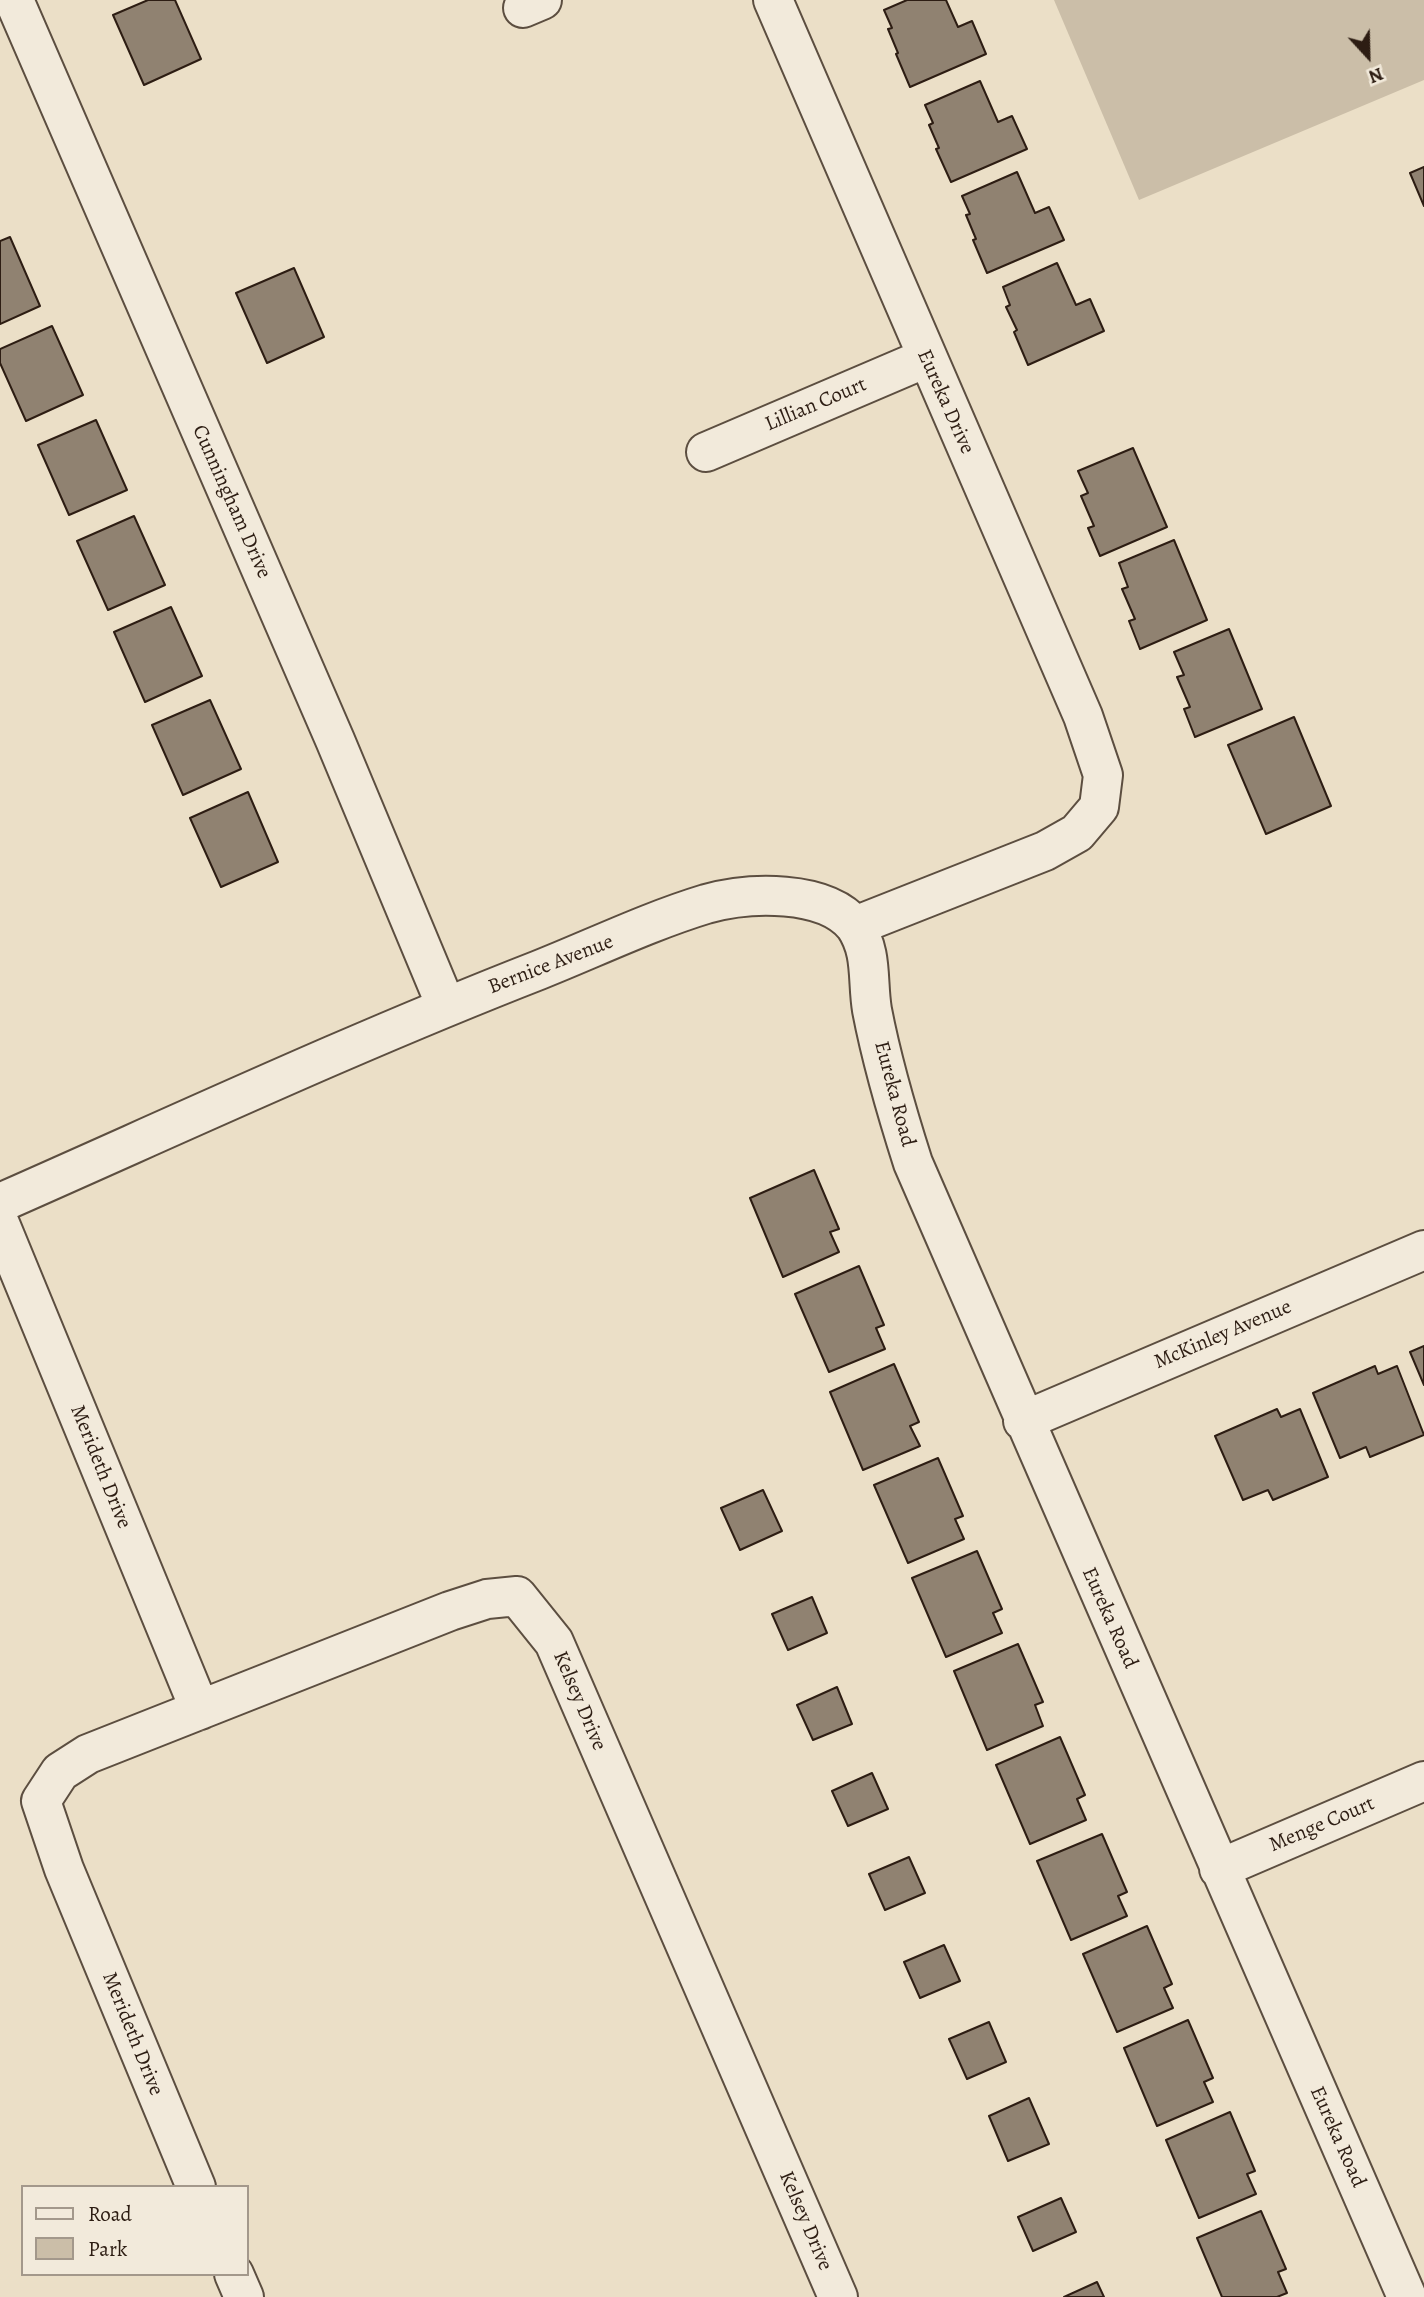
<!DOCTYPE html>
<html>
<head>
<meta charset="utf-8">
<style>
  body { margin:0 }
  #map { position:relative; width:1424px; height:2297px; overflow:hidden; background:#ebdfc7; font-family:Alegreya,serif }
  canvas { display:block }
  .legend { position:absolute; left:21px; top:2185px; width:228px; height:91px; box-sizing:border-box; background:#f2eadb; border:2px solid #a3988b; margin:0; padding:9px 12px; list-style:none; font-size:21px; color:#2d1d13 }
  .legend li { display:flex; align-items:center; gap:14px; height:35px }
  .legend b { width:35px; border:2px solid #a3988b }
  .north { position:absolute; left:1333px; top:21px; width:70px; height:70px; -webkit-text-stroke:5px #f2eadb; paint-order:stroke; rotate:158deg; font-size:19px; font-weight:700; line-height:28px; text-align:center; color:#2d1d13 }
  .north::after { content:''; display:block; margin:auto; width:24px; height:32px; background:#2d1d13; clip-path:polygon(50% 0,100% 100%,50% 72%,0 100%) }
</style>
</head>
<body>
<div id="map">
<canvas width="1424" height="2297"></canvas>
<ul class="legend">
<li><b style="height:9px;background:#f2eadb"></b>Road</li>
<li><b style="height:19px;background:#cbbea8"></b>Park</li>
</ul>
<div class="north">N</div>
</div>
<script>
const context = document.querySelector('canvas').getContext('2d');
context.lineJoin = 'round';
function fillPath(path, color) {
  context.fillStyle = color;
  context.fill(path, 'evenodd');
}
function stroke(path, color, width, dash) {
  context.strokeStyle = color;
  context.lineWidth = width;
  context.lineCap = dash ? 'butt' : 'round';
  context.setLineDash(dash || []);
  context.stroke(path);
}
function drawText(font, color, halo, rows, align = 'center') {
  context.font = font + ' Alegreya,serif';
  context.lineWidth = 5;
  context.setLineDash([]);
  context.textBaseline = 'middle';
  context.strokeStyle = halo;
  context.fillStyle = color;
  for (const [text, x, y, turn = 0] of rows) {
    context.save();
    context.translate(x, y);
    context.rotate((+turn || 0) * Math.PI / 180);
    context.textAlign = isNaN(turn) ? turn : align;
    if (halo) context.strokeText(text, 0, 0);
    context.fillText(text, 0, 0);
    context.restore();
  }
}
const green = new Path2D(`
  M1054,0H1424V80L1139,200Z`);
const building = new Path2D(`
  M148,0H175L201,59L144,85L113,15Z
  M907,0H946L958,27L972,21L986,54L910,87L896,54L898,53L888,29L892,28L884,10Z
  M980,81L998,122L1012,116L1027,149L951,182L936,149L939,148L929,125L933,123L925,105Z
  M1424,167V206L1410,173Z
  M1017,172L1035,213L1049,207L1064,240L987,273L973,240L976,239L966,215L970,214L962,196Z
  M10,237L40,306L0,324V241Z
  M1057,263L1076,305L1090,299L1104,331L1028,365L1014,332L1017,330L1006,307L1010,305L1003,287Z
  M294,268L324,337L267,363L236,293Z
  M52,326L83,395L26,421L0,363V349Z
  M96,420L127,490L69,515L38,445Z
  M1133,448L1167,527L1100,556L1088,528L1094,526L1081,496L1088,493L1078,471Z
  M134,516L165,585L108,610L77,541Z
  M1174,540L1207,620L1140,649L1129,621L1135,619L1122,589L1128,587L1119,563Z
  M171,607L202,676L145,702L114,632Z
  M1229,629L1262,709L1195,737L1184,709L1190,707L1177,677L1184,675L1174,652Z
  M210,700L241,769L183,795L152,725Z
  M1294,717L1331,806L1266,834L1228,745Z
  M248,792L278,862L221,887L190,818Z
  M814,1170L839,1229L830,1232L839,1252L783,1277L750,1198Z
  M859,1266L884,1325L876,1328L885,1349L829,1372L795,1294Z
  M1424,1346V1385L1410,1352Z
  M894,1364L919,1422L910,1426L920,1446L863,1470L830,1392Z
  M1375,1366L1378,1374L1397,1366L1424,1435L1370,1457L1366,1447L1340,1458L1313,1393Z
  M1277,1409L1281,1417L1300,1409L1328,1477L1273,1500L1268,1490L1243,1500L1215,1436Z
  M938,1458L963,1516L955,1519L964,1539L908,1563L874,1485Z
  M763,1490L782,1531L740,1550L721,1508Z
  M977,1551L1002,1609L993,1613L1002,1633L946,1657L912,1578Z
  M812,1597L827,1633L788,1650L772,1614Z
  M1018,1644L1043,1702L1035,1705L1043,1726L987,1750L954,1671Z
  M837,1687L852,1724L813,1740L797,1705Z
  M1060,1737L1085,1795L1077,1799L1086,1820L1030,1844L996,1765Z
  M872,1773L888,1809L848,1826L832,1791Z
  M1102,1834L1127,1892L1118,1896L1127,1916L1071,1940L1037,1861Z
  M909,1857L925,1893L885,1910L869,1874Z
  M1147,1926L1172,1984L1164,1988L1173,2008L1117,2032L1083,1954Z
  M944,1945L960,1981L920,1998L904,1962Z
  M1188,2020L1213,2078L1204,2082L1213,2102L1157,2126L1124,2048Z
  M989,2022L1006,2062L967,2079L949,2039Z
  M1029,2098L1049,2144L1008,2161L989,2116Z
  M1230,2112L1255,2171L1247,2174L1256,2194L1199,2218L1166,2140Z
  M1061,2198L1076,2232L1033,2251L1018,2217Z
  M1261,2211L1286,2269L1278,2272L1287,2293L1277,2297H1222L1197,2238Z
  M1097,2282L1104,2297H1064Z`);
const minor = new Path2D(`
  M14,0L335,740L446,1006
  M523,8L542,0
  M706,452L926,358
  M855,926C873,953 867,980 872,1010C882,1062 897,1113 913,1163L1407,2297
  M0,1203C179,1124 357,1041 539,970C594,948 650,921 706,904C749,892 825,889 855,926L1045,851L1077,833L1099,807L1103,775L1083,716L773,0
  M0,1224L200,1710
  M1023,1421L1424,1250
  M1219,1869L1424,1781
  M196,2187L64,1869L41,1801L60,1772L88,1754L450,1611L487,1599L517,1596L554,1642L838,2297
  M234,2274L244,2297`);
const streetNames = [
  ["Eureka Drive",945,402,66],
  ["Lillian Court",816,405,-23],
  ["Cunningham Drive",231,502,66],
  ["Bernice Avenue",551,965,-21],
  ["Eureka Road",894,1094,75],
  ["McKinley Avenue",1223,1335,-23],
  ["Merideth Drive",100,1467,68],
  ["Eureka Road",1109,1618,66],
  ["Kelsey Drive",579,1701,67],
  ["Menge Court",1322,1825,-23],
  ["Merideth Drive",132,2034,68],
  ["Eureka Road",1337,2137,66],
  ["Kelsey Drive",805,2221,67]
];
fillPath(green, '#cbbea8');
fillPath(building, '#908271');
stroke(building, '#2d1d13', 2);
stroke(minor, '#5c4e40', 42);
stroke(minor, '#f2eadb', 38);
drawText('21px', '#2d1d13', '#f2eadb', streetNames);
</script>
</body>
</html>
